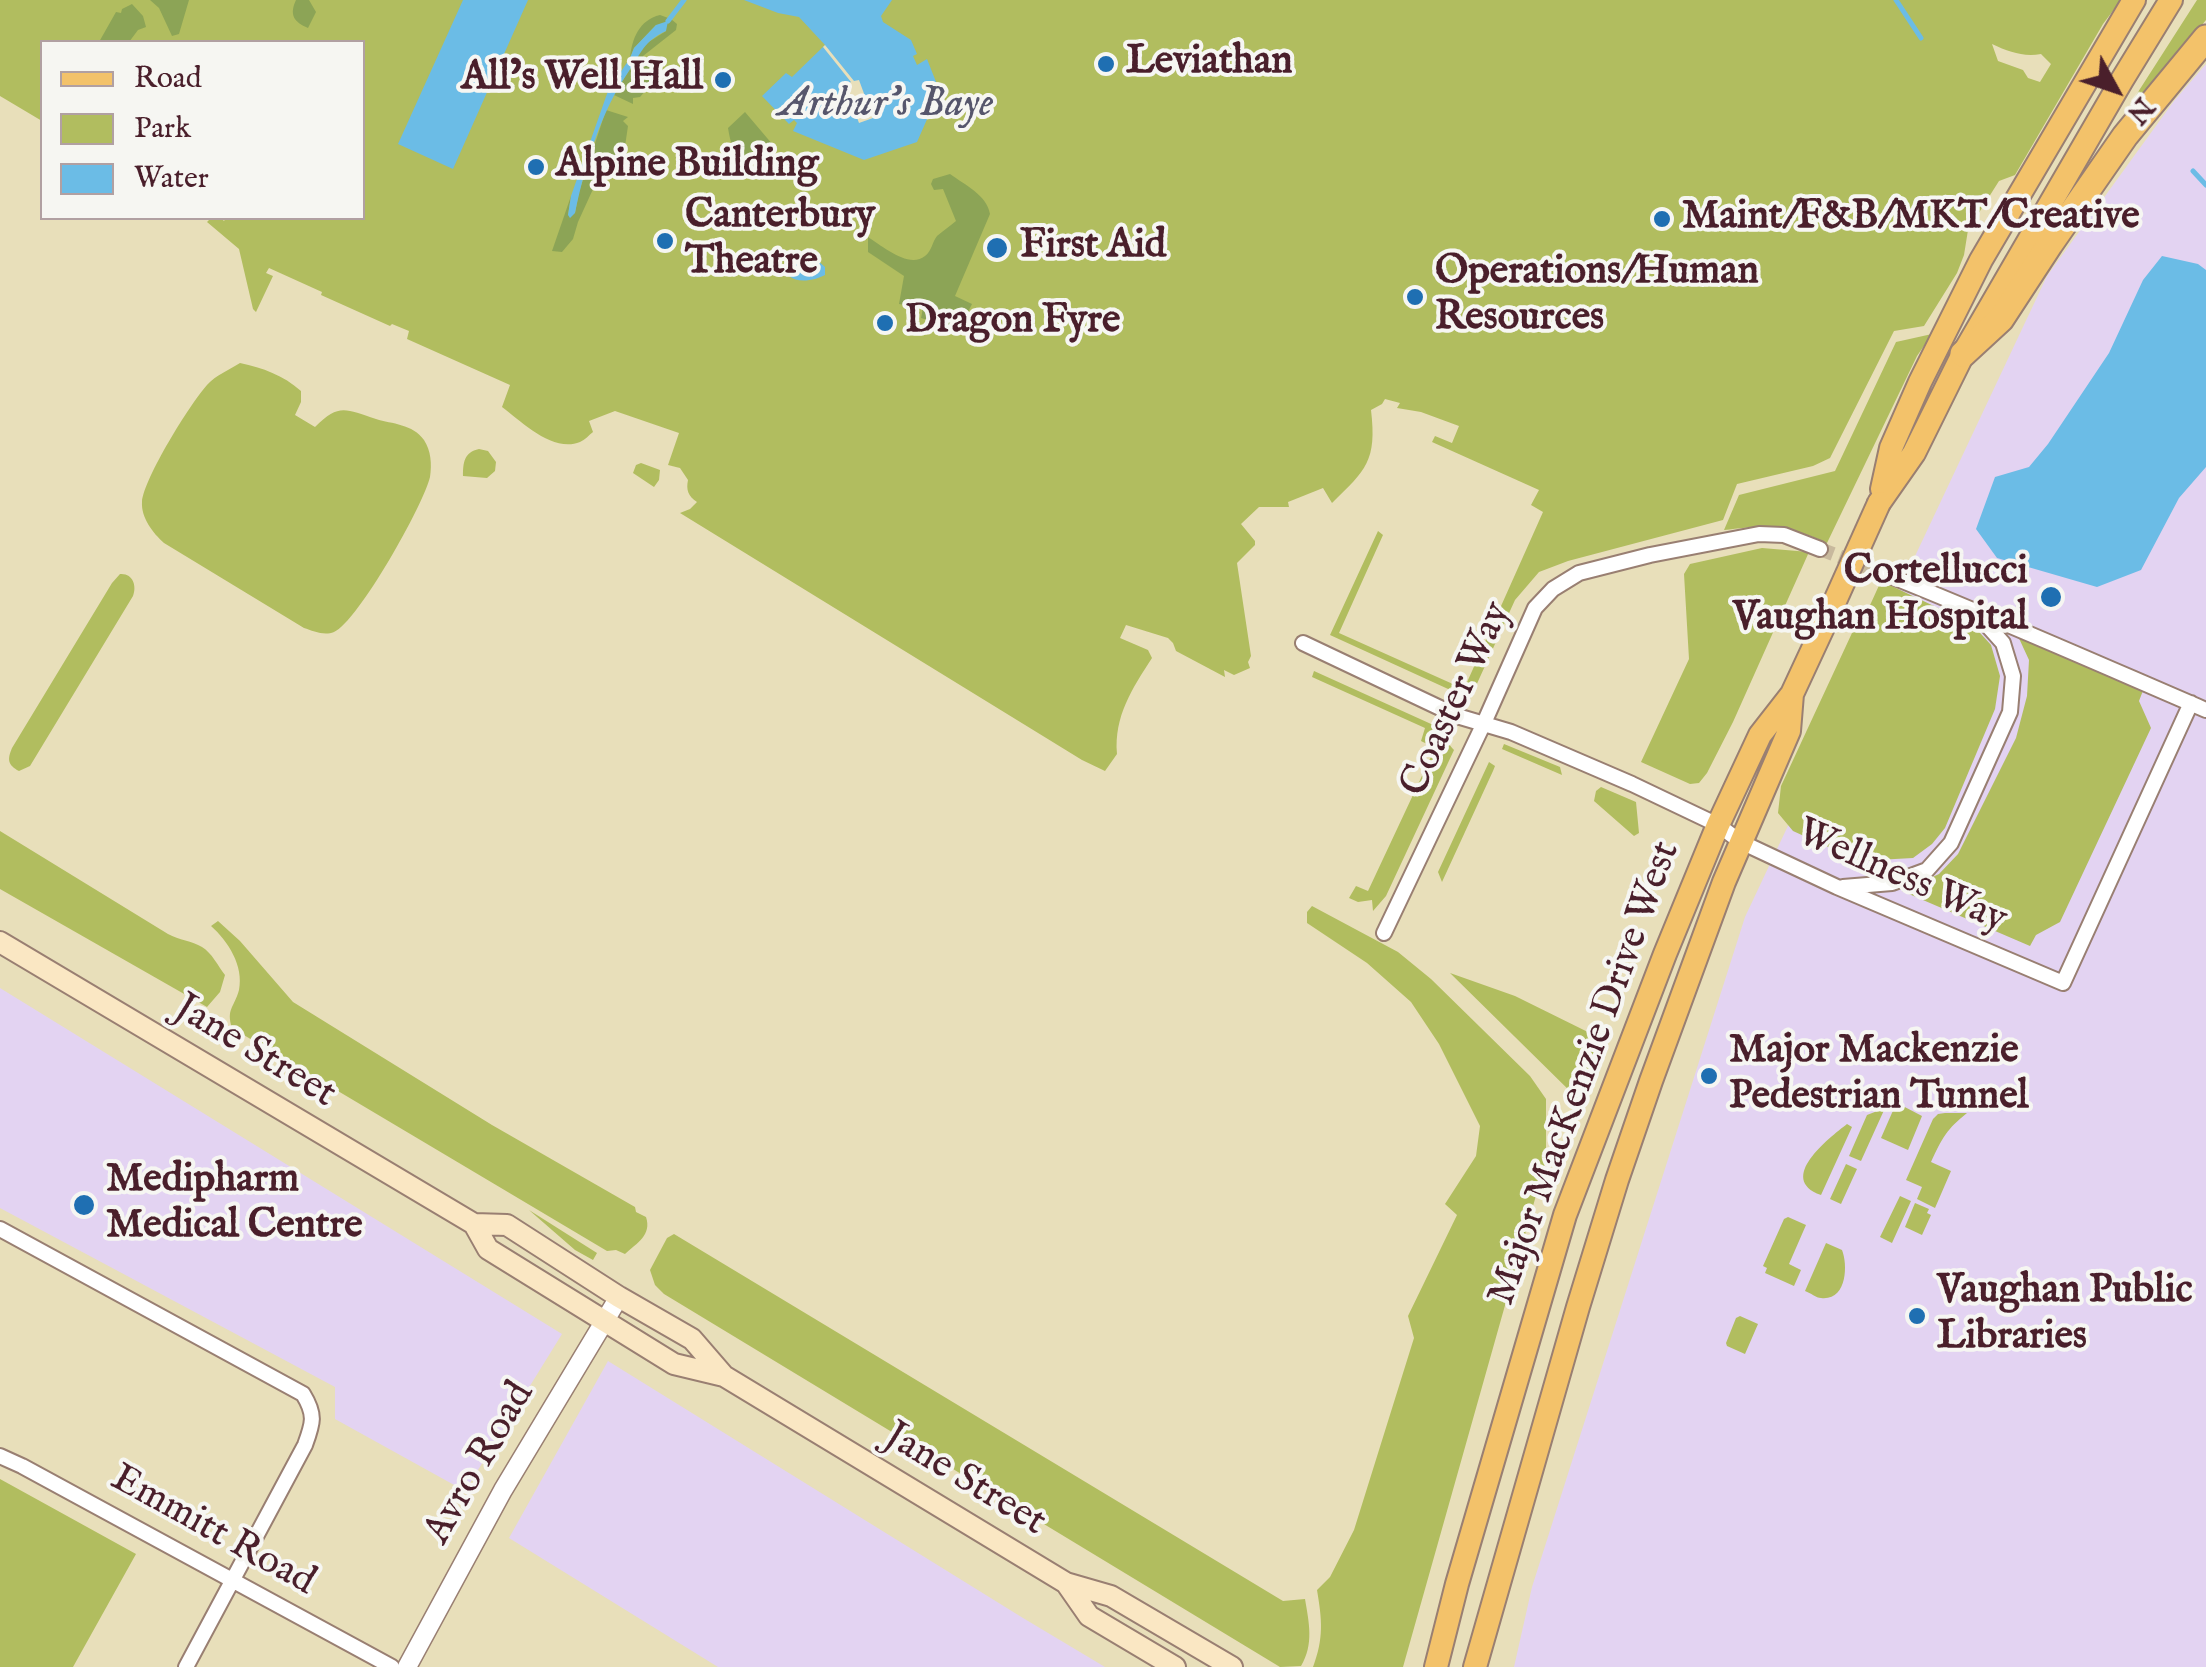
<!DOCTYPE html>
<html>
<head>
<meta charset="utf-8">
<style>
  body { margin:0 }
  #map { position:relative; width:2206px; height:1667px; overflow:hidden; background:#e8dfba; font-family:"IM FELL English",serif }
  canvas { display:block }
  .legend { position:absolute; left:40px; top:40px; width:325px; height:180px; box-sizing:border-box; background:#f6f6f2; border:2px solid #b1a0a2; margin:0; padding:12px 18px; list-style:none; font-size:30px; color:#4a1f2b }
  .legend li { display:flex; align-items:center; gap:20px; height:50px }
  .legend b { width:50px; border:2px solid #b1a0a2 }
  .north { position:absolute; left:2066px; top:40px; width:100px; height:100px; -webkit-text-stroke:8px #f6f6f2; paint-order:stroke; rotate:130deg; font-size:28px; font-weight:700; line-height:40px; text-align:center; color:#4a1f2b }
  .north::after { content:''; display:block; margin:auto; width:35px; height:45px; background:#4a1f2b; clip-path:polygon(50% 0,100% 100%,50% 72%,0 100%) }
</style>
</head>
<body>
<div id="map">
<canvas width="2206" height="1667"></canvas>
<ul class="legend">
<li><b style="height:12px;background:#f3c26a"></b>Road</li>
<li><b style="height:28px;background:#b1bd5f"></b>Park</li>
<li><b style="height:28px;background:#6bbce6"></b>Water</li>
</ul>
<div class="north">N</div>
</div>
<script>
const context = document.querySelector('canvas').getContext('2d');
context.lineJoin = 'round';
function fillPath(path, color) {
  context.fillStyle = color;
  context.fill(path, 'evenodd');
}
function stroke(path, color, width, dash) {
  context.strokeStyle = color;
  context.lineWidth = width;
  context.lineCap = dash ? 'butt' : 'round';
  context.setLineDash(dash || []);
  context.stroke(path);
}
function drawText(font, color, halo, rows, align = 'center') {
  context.font = font + ' "IM FELL English",serif';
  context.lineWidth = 8;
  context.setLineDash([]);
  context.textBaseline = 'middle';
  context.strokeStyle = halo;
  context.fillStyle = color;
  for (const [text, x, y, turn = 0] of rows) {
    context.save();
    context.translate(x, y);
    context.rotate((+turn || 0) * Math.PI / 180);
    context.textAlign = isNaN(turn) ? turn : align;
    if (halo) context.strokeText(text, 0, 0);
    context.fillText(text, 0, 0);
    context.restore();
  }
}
const built = new Path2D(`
  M2206,64V1667H1514L1532,1587L1745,917L2047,276L2174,101Z
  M0,988L562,1334L465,1491L335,1419V1387L0,1208Z
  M608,1361L1023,1618L1105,1667H718L509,1538Z`);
const green = new Path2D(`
  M0,0H2121L2103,24L2015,175L1999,181L1968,230L1964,255L1957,273L1924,326L1894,331L1830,458L1813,466L1737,484L1723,520L1568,561L1539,572L1515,600L1470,699L1330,635L1378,531L1383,535L1339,633L1464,689L1543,512L1531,505L1539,490L1432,442L1435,436L1452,443L1459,426L1421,412L1397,408L1400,403L1385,399L1382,404L1371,410C1377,461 1366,470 1332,503L1323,488L1288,502L1289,507H1259L1241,524L1255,541V545L1237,563L1251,656L1248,662L1250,668L1234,675L1224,670L1225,677L1176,651L1173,643L1168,638L1126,625L1120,638L1148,650L1152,658C1132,689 1114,716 1117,754L1105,771L1082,760L680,513L690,509L697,502C688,496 686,490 688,480L680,468L668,465L679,433L615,411L589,421L593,432C589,435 585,440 580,442C553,453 522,422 502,407L510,385L407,339L409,331L392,324L390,326L321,295L322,292L269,268L266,273L273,276L256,312L253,309L239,249L207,222L211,218H221L224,221L226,218H362V42H42V121L0,96ZM1992,44C2009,52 2023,57 2041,54L2051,64L2040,82L2028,78L2023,70L1998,61Z
  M2197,0H2206V20L2136,106L2131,103Z
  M1932,334L1917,356L1827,543C1788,524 1766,525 1724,530L1739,495L1835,471L1896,342Z
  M240,363C263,368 283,375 301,391V402L295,415L315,427C339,403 345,409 376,419C392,424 413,424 424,440C431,451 432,464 430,477C424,504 358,622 334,632C324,636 313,631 304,628L164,543C153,533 141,518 142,502C144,478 190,404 207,385C216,375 229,370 240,363Z
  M479,449L488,451L496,462L495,471L487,478L463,476C463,463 464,452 479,449Z
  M641,463L660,470L659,480L654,487L633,473L636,465Z
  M1762,548L1809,552L1733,722L1707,773L1699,783L1690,784L1641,762L1689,659L1684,574L1690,564Z
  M120,574C133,573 137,586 133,596L30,766L19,771C8,765 7,760 12,748L112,583Z
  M1881,581L1972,624L1991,645L2000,676L1995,709L1945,828L1932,844L1913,858L1859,861L1793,831L1778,813L1781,786L1852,633L1861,625Z
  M2017,634L2144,688L2139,701L2151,728L2060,922L2036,935L2030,946L1902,891L1939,874L1958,854L2016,738L2027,696L2029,660Z
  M1314,671L1451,733C1446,740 1448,744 1454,750L1386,896L1373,911L1372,900L1358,902L1349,898L1356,886L1368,891L1435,748L1421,741L1425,728L1312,677Z
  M1504,744L1560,767L1562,775L1502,749Z
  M1489,762L1495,766L1493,771L1442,882L1438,872Z
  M1601,787L1636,802L1639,833L1634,836L1594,801L1596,791Z
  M0,831L168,934C179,940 192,941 202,947C212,953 218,966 225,975L220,992L207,1007L0,889Z
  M1312,906L1398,952L1431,979L1530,1076L1546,1099V1160L1403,1667H1313C1324,1638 1322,1620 1317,1590L1330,1577L1354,1530L1414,1338L1408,1316L1457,1215L1445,1204L1476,1156L1480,1126L1439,1044L1411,1002L1367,963L1307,923V912Z
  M218,921L240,941L293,1002L492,1125L635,1207L636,1212L646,1217C652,1235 637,1243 625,1254L616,1250L607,1251L232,1028C226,1009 234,1008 239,990C244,966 228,941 211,926Z
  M1450,973L1515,996L1602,1039L1578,1099Z
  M1899,1104L1922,1116L1908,1150L1881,1138L1895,1106Z
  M1885,1108L1861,1161L1849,1156L1867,1115Z
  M1945,1113H1967C1947,1129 1942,1138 1931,1162L1951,1171L1935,1208L1917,1199L1922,1187L1906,1180L1933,1119L1938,1114Z
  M1847,1124L1852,1127L1821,1195C1776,1179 1829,1138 1847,1124Z
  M1846,1164L1857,1169L1841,1204L1830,1199Z
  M1900,1196L1911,1201L1892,1243L1880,1237Z
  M1915,1203L1929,1209L1927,1213L1931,1215L1922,1235L1905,1227Z
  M529,1210L597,1253L593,1260L575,1250Z
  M1788,1217L1806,1225L1789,1264L1801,1270L1794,1286L1765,1273L1767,1268L1763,1266L1784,1219Z
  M674,1234L1283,1601L1305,1599C1309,1623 1314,1644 1301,1666L1280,1667L664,1294L655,1285L650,1270L667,1238Z
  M1826,1243L1842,1250C1848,1265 1847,1301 1821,1298C1816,1298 1811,1293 1805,1291Z
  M1740,1316L1758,1324L1745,1354L1727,1346L1726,1343L1736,1318Z
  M0,1479L136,1554L73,1667H0Z`);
const forest = new Path2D(`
  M150,0H189L179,34L172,36L159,8Z
  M296,0H309L316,12L308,28C294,22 289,15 296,0Z
  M132,4L143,16L146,27L138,30L129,42H99L116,12L121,13L122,9Z
  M660,15L671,19L677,24L676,30L643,56L645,61H652L659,68L657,72L659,75L640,97L633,98V104L614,95L644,45L666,31L656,25L634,48L630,58C632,39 639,20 660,15Z
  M606,110L628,117L623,121L628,126L624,153L620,155L619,159L613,161L609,157L604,159V165L578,222L573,239L562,252L552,251L571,196L568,215L575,213L579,192Z
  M745,112L773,145L771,149L766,147L762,156L766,159L763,166C737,154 733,158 728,128Z
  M950,174C965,185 987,195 990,214L955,296L972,304L959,330L921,318L923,308L899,304L904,276L868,252V237C882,246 909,269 925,256C932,251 932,242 937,236C943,231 950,226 956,221L943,189L934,190L931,184L933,179Z`);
const water = new Path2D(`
  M463,0H528L453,169L398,144Z
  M744,0H892L881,16L883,22L911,40L917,54L913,56L917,65L927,59L940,92H929V96L936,99L917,142L864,160L793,131L797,123L794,120L789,124L762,96L786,73L792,77L825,45L799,17L778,13Z
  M668,21L666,31C643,42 642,52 629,71C601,111 585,165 575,213L570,218L568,215L571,196L608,91L630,58L634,48L656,25Z
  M2162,256L2198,264L2206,270V467L2179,498L2141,570L2097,587L1997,558L1976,529L1995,477L2029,467L2048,444L2109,353L2143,280Z
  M802,257L817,260L825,267V275C816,280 798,284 789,276L788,265Z`);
const pier = new Path2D(`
  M825,45L854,81L859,80L873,118L859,123L845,85L851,82L823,47Z`);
const stream = new Path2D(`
  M1896,0L1921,38
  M668,21L684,0
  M2193,171L2206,185`);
const minorTunnel = new Path2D(`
  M1820,549L1885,574`);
const minor = new Path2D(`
  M1885,574C1993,617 2099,664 2206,710
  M1303,643L1457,716L1511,732L1632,784L1718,825L1741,842L1837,887L2063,983L2191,703
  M1843,887L1892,883L1927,870L1951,843L2010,712L2013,676L2003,643L1977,614
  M1384,933L1484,723L1535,608L1553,589L1579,573L1650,555L1759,534L1784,535L1820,549
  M0,1229L303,1394C316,1415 313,1423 305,1445L186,1667
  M0,1456L22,1466L392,1667`);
const tertiary = new Path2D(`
  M407,1667L503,1490L619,1297`);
const secondary = new Path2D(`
  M0,942L474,1224L507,1225L619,1297L692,1339L724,1376
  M474,1224L488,1249L674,1364L724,1376L1066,1583L1111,1596L1232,1667
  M1066,1583L1089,1616L1175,1667`);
const primary = new Path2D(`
  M1882,489L1891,448L1920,382L1981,260L2134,0
  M1879,503L1914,453L1963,354L2122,80L2171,0
  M1436,1667L1457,1584L1565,1215L1665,954L1718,825L1760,735L1792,694L1826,621
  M1475,1667L1578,1307L1617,1180L1651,1081L1724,882L1789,731L1792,694`);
const motorway = new Path2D(`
  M1963,354L2001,319L2050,244L2125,136L2206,38`);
const primaryBridge = new Path2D(`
  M1826,621L1879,503`);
const markers = [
  [1106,64,10,"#1f6fb2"],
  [723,80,10,"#1f6fb2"],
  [536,167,10,"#1f6fb2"],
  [1662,219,10,"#1f6fb2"],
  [665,241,10,"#1f6fb2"],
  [997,248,12,"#1f6fb2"],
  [1415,297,10,"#1f6fb2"],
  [885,323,10,"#1f6fb2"],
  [2051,597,12,"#1f6fb2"],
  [1709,1076,10,"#1f6fb2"],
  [84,1205,12,"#1f6fb2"],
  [1917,1316,10,"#1f6fb2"]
];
const poiNames = [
  ["Leviathan",1126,64],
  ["All’s Well Hall",703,80,"right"],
  ["Alpine Building",556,167],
  ["Canterbury",685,218],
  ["Theatre",685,264],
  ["Maint/F&B/MKT/Creative",1682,219],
  ["First Aid",1020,248],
  ["Operations/Human",1435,274],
  ["Resources",1435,320],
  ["Dragon Fyre",905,323],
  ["Cortellucci",2028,574,"right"],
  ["Vaughan Hospital",2028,620,"right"],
  ["Major Mackenzie",1729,1053],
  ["Pedestrian Tunnel",1729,1099],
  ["Medipharm",106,1182],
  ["Medical Centre",106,1228],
  ["Vaughan Public",1937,1293],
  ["Libraries",1937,1339]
];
const streetNames = [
  ["Coaster Way",1458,700,-65],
  ["Wellness Way",1901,878,24],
  ["Jane Street",254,1053,31],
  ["Major MacKenzie Drive West",1586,1074,-70],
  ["Avro Road",481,1464,-60],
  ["Jane Street",964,1481,31],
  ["Emmitt Road",212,1532,29]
];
const waterNames = [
  ["Arthur’s Baye",886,106]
];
fillPath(built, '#e3d3f2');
fillPath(green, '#b1bd5f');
fillPath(forest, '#8ca456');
fillPath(water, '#6bbce6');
fillPath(pier, '#e8dfba');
stroke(stream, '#6bbce6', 5);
stroke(minorTunnel, '#c8b99d', 14, [14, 7]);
stroke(minor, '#997f72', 18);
stroke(tertiary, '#997f72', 21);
stroke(secondary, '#997f72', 24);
stroke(primary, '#997f72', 26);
stroke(motorway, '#997f72', 29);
stroke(minor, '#fff', 14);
stroke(tertiary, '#fff', 18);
stroke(secondary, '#fae7c3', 20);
stroke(primary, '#f3c26a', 22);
stroke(motorway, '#f3c26a', 25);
stroke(primaryBridge, '#997f72', 26, []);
stroke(primaryBridge, '#f3c26a', 22);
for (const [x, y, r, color] of markers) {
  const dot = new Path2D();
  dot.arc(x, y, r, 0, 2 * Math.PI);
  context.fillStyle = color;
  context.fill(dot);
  stroke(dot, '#f6f6f2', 4);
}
drawText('bold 40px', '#4a1f2b', '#f6f6f2', poiNames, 'left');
drawText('40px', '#4a1f2b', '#f6f6f2', streetNames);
drawText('italic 42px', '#56566c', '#f6f6f2', waterNames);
</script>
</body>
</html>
